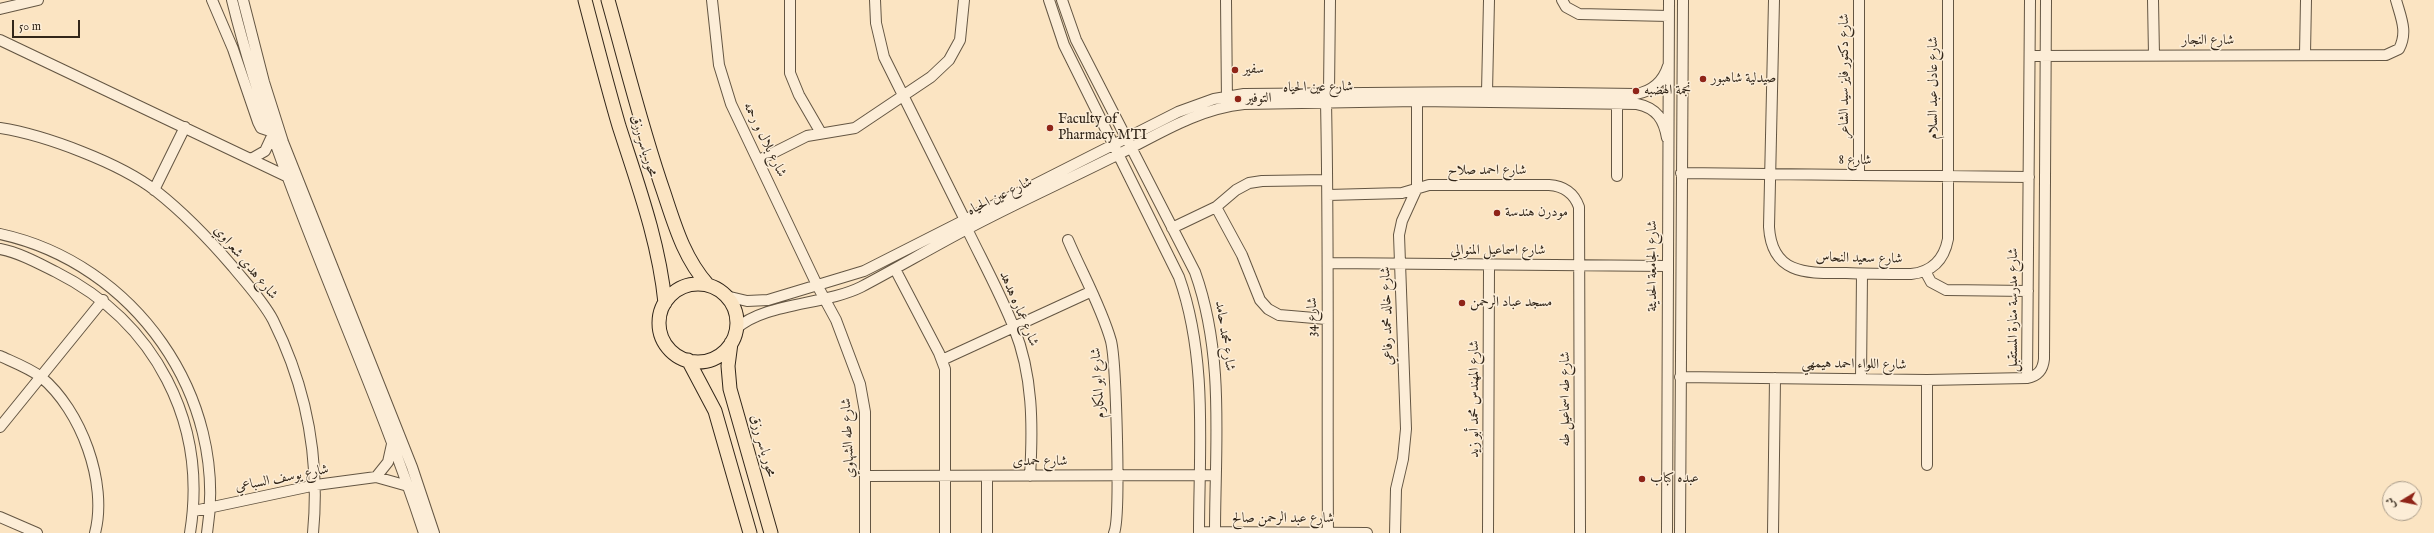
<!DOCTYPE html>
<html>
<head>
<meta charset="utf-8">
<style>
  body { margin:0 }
  #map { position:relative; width:2434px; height:533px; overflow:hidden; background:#fbe4c2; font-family:"IM FELL English",Amiri,serif }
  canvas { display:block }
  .north { position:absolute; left:2382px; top:481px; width:40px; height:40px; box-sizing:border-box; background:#fcedd7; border:1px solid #ab9d8b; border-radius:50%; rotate:260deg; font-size:11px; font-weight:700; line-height:16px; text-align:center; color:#322619 }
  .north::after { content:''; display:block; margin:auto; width:14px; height:18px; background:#8f2418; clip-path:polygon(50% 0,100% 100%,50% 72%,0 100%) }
  .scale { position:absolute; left:12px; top:20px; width:68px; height:18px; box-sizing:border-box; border:2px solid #322619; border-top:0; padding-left:5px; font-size:12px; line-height:14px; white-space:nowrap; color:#322619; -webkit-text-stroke:3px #fcedd7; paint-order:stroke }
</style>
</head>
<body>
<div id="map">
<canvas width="2434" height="533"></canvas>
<div class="north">ش</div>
<div class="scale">50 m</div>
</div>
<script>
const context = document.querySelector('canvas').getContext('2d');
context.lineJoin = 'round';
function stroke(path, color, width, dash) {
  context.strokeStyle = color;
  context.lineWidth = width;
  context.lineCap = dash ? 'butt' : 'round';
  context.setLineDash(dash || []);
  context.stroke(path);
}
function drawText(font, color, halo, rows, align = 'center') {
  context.font = font + ' "IM FELL English",Amiri,serif';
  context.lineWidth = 3;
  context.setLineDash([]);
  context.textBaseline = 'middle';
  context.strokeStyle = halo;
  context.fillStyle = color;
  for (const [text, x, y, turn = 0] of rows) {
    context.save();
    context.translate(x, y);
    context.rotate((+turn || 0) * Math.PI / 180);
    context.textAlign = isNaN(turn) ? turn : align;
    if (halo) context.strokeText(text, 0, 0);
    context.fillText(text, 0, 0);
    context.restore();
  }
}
const minor = new Path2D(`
  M212,0L233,49L258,122L261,128L270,131
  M232,0C277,184 365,353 424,533
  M243,0L264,82L283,142L412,467L434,533
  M712,0L719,65L731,104L817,285L836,320L860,384L865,412V533
  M790,0V73L799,95L821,133
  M875,0L876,23L884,57L965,220
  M1049,0L1064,45L1179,277C1208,359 1199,448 1199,533
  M1062,0L1076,40L1195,272C1225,356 1215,445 1215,533
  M1226,0L1227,102
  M1562,0L1566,7L1579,14L1669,16
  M1774,0L1769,227C1772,276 1809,273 1846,273C1868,274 1889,274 1911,274C1932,272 1944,260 1948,239V0
  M2153,0L2154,55
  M0,9L38,0
  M0,40L286,176
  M2305,54L2306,0
  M2030,56L2386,55L2399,49C2408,32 2401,18 2396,0
  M1329,92L1330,0
  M1487,92L1489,0
  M1326,102C1329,246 1327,389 1328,533
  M0,128C45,135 120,163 156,191C184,213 209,239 233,267C246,283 263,301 273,320C306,386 320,459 313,533
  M251,159L265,151L272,136
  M759,160L807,136L855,128L931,77L949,60L960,40L964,0
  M1681,173L2029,177
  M1859,175V0
  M1617,176V103
  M154,190L185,127
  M1328,195L1402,193L1429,185H1549C1564,186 1574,193 1579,207L1580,533
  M1216,207L1242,255L1260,300L1268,309L1279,315L1326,319
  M1172,228L1216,207L1236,190L1249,183L1262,181L1327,180
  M967,229C983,262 1001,295 1014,328C1033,375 1033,426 1030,476
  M0,234C134,263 229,396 207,533
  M1068,240C1082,273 1101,306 1111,341C1116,362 1121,518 1114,533
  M0,249C20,253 38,263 56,272C155,322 208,422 190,533
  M1329,263L1667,266
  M895,269L939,353L945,369V533
  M1925,271L1931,282L1946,290L2028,291
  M726,296L747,301L768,300L864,271L1178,112L1214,99L1244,94L1487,92L1636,94C1653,91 1663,82 1668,66
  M736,329C763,303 825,305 861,287C897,268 931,248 967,229C1014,204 1063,182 1111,158C1154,137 1195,109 1244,104L1417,101L1637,104C1657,108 1664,120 1667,138
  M0,356C13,362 29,368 41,377C81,410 108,483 95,533
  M942,360L1090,292
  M1680,377L1927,380L2027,378C2038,376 2043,370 2044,359L2046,0
  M2027,378L2030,0
  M1861,379L1862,274
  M0,427L103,300
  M1927,465V380
  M865,476L1215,475
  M987,476V533
  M376,477L388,462L392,444
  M194,511L316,485L376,477L408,486
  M0,517L37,533
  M1199,532L1367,533
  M1395,533L1396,489L1403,459L1406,429L1399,235L1402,221L1417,188V101
  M1488,533L1489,265
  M1667,533L1669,0
  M1680,533L1683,0
  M1773,533L1775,378`);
const major = new Path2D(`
  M585,0C596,42 607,85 619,126C638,185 659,242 665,303
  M608,0C626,64 642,130 664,193C675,226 684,258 708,285
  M659 323a39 39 0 1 1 78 0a39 39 0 1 1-78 0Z
  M731,343L728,366L730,389L771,533
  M688,360L715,411L750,533`);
const markers = [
  [1235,70,4,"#8f2418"],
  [1703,79,4,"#8f2418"],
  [1636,91,4,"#8f2418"],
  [1238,99,4,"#8f2418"],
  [1050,128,4,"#8f2418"],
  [1497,213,4,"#8f2418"],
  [1462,303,4,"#8f2418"],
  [1642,479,4,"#8f2418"]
];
const streetNames = [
  ["شارع النجار",2208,41],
  ["شارع دكتور فايز سيد الشاعر",1845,76,-90],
  ["شارع عين الحياه",1318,88,-1],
  ["شارع عادل عبد السلام",1934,88,-90],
  ["شارع بلال و رحمه",764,140,64],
  ["محور ياسر رزق",643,146,73],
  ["شارع 8",1855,161,1],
  ["شارع احمد صلاح",1487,171],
  ["شارع عين الحياه",1000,197,-26],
  ["شارع اسماعيل المنوالي",1498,251],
  ["شارع سعيد النحاس",1859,259,1],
  ["شارع هدي شعراوي",245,263,50],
  ["شارع الجامعة الحديثة",1653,266,-90],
  ["شارع عماره هدهد",1018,309,67],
  ["شارع مدرسة منارة المستقبل",2014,310,-90],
  ["شارع خالد محمد رفاعي",1388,316,-92],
  ["شارع 34",1313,317,-89],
  ["شارع محمد حامد",1224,336,81],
  ["شارع اللواء احمد هيمهي",1854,365,1],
  ["شارع ابو المكارم",1099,383,-94],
  ["شارع المهندس محمد أبو زيد",1475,399,-90],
  ["شارع طه اسماعيل طه",1566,399,-90],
  ["شارع طه الشهاوي",849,438,-93],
  ["محور ياسر رزق",762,446,74],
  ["شارع حمدى",1040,462],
  ["شارع يوسف السباعي",282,479,-11],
  ["شارع عبد الرحمن صالح",1283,519]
];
const poiNames = [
  ["سفير",1243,70],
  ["صيدلية شاهبور",1711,79],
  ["نجمة الهضبه",1644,91],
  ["التوفير",1246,99],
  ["Faculty of",1058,120],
  ["Pharmacy MTI",1058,136],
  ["مودرن هندسة",1505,213],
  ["مسجد عباد الرحمن",1470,303],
  ["عبده كباب",1650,479]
];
stroke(minor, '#645643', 12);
stroke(major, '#322619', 15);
stroke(minor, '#fcedd7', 10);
stroke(major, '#fbe4c2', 13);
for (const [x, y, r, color] of markers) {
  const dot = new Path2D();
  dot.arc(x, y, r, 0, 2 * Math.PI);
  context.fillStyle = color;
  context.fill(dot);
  stroke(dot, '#fcedd7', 1.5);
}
drawText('14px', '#322619', '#fcedd7', streetNames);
drawText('14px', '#322619', '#fcedd7', poiNames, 'left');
</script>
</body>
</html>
